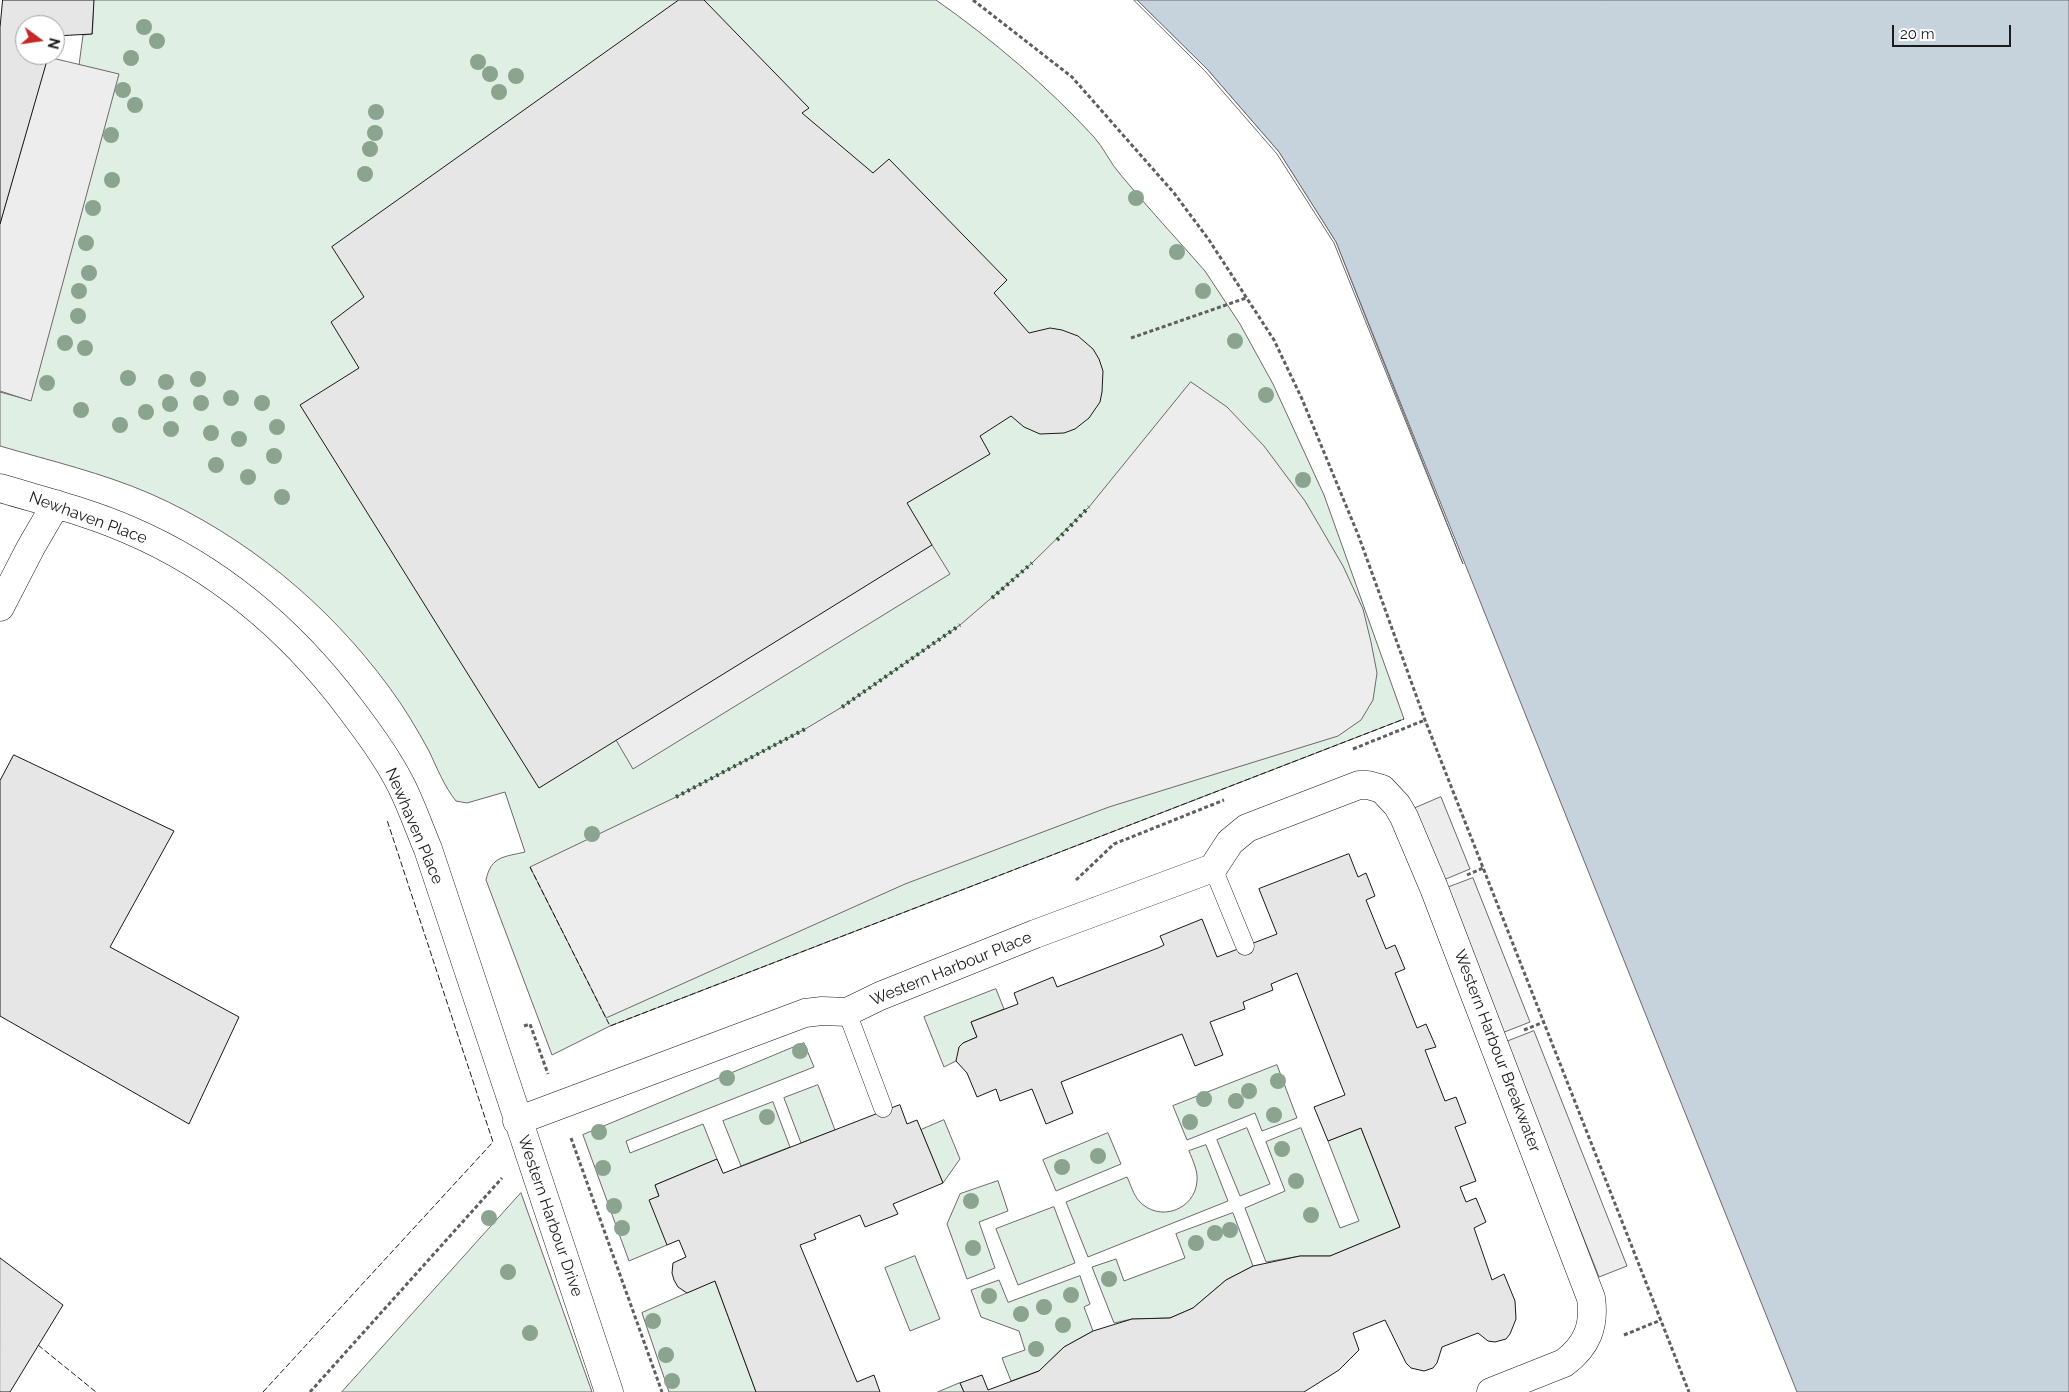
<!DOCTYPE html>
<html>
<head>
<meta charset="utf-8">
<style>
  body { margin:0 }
  #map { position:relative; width:2069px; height:1392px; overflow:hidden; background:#fff; font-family:Raleway,sans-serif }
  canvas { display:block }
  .north { position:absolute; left:15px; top:15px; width:50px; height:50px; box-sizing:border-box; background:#fff; border:1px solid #a3a3a3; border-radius:50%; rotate:104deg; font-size:14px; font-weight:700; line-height:20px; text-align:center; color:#1a1a1a }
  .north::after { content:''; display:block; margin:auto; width:18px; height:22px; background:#c62828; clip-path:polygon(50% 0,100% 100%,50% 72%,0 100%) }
  .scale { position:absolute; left:1892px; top:25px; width:119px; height:22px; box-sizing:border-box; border:2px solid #1a1a1a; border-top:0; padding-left:6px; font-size:15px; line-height:18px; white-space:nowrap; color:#1a1a1a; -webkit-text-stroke:4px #fff; paint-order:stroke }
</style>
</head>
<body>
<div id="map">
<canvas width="2069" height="1392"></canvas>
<div class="north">N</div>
<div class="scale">20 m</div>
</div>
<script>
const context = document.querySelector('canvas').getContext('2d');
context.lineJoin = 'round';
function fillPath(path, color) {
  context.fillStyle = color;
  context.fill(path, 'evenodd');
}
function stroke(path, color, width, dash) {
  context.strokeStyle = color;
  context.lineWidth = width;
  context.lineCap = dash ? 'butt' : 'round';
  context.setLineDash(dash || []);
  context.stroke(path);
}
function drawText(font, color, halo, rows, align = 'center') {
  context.font = font + ' Raleway,sans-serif';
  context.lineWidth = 4;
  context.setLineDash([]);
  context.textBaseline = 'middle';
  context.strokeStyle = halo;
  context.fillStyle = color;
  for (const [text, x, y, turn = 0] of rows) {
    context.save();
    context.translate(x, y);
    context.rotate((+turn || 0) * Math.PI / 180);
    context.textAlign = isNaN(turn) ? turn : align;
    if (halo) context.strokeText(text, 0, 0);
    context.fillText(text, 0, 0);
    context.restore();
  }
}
const green = new Path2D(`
  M94,0H936C993,40 1047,86 1094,137C1104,148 1110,163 1120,174C1147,207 1177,239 1205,271L1240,324L1273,384L1324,495L1404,719L610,1026L552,1055L486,880C491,856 504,857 525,852L505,792L467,803L456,801C444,786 437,768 429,751C417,729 404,707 389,687C328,604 246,536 151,494C103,473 51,461 0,446V392L29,400L108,72L79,65L83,35L92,34Z
  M996,989L1004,1009L971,1022L977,1037L963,1043L956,1061L944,1067L924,1017Z
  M804,1043L814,1067L626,1141L630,1153L703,1124L717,1159L655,1185L659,1196L667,1245L629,1261L583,1135Z
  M1277,1065L1297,1118L1262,1131L1255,1113L1187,1140L1173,1106Z
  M818,1085L835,1130L801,1143L784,1098Z
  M773,1102L790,1147L741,1166L723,1121Z
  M944,1120L960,1159L943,1183L921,1130Z
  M1247,1128L1270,1184L1240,1196L1217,1140Z
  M1301,1128L1340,1228L1359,1221L1328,1141L1361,1128L1400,1227L1330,1256H1300L1266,1262L1245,1208L1285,1191L1266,1142Z
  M1108,1133L1121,1164L1056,1191L1043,1160Z
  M1206,1145L1228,1201L1088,1257L1066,1202L1127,1177C1131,1185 1133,1194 1139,1201C1159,1223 1195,1210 1197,1181C1198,1171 1193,1161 1189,1151Z
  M998,1181L1008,1211L979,1222L995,1268L967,1279L947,1224L960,1194Z
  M521,1193L592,1392H342Z
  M1054,1207L1075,1263L1018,1285L996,1229Z
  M1233,1213L1253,1266L1226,1280L1193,1308L1170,1318L1132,1319L1114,1323L1092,1267L1116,1259L1124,1281L1185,1258L1176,1234Z
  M915,1256L940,1319L910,1331L885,1268Z
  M1080,1276L1090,1304L1084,1307L1093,1331L1064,1347L1039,1371L1011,1381L1002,1358L1025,1350L1019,1331L981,1317L971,1290L999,1280L1008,1302Z
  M715,1281L756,1392H669L642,1313Z
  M960,1383L964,1392H938Z`);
const parking = new Path2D(`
  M48,57L119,74L31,401L0,391V224Z
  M1191,382L1227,407L1264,446L1305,501L1343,566L1363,609L1371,642L1377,673L1373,700L1361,720L1338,736L1109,807L905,884L606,1018L530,867L676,797L807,728L842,707L960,625L1032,563L1089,507Z
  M932,545L950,574L633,769L616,740Z
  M1441,797L1470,869L1441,881L1413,809Z
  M1473,878L1530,1022L1502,1033L1444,889Z
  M1534,1031L1627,1266L1599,1277L1506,1042Z`);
const water = new Path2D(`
  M1137,0H2069V1392H1797L1336,242L1279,152L1207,69Z`);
const pier = new Path2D(`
  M1134,0H1137L1207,69L1279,152L1336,242L1463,564L1334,243L1277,154L1205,71Z`);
const building = new Path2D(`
  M3,0H94L92,34L55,36V25H25V55L48,57L0,224V28Z
  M679,0H704L809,108L802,113L873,173L889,159L1007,280L994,293L1029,333L1050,328L1062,330L1078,336L1093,349L1099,359L1103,371L1102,392L1100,402L1089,418L1075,429L1064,433L1040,434L1024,427L1011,416L980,436L990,454L907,503L932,545L539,788L300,405L359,368L331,322L364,297L332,247Z
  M14,755L174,831L110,947L239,1017L189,1124L0,1016V781Z
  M1349,854L1358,877L1366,873L1375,896L1366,900L1386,949L1395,945L1405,969L1395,973L1417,1028L1426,1024L1436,1047L1425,1050L1445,1101L1456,1097L1466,1123L1455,1127L1476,1181L1460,1187L1466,1202L1476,1198L1486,1222L1474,1228L1492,1280L1504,1274L1515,1301L1516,1319L1510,1334L1506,1339L1495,1342L1488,1341L1478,1333L1442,1347L1437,1363L1433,1368L1424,1371L1411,1368L1406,1363L1385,1320L1353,1333L1359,1350L1339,1370L1304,1392H964L960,1383L982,1375L988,1390L1039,1371L1064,1347L1093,1331L1132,1319L1170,1318L1193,1308L1226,1280L1253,1266L1300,1256H1330L1400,1227L1361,1128L1328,1141L1314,1107L1345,1095L1297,973L1271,984L1273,990L1243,1002L1245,1009L1210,1022L1223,1055L1195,1066L1182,1034L1061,1082L1073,1113L1046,1124L1032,1089L1000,1101L996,1089L977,1097L967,1073L956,1061L959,1047L963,1043L977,1037L971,1022L1018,1004L1014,993L1053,977L1057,987L1158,948L1164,945L1160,936L1202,919L1217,957L1277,934L1259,889Z
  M900,1105L907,1124L917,1120L943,1183L893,1204L898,1214L865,1227L860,1215L814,1234L816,1239L800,1245L857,1382L874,1375L880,1392H756L715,1281L687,1293L678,1287L674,1280L672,1273L673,1263L686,1257L679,1240L667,1245L649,1200L659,1196L655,1185L717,1159L723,1173Z
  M0,1258L63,1305L10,1392H0Z`);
const path = new Path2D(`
  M973,0L1072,77L1174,193L1209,240L1274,340L1302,399L1359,537L1425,720L1689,1392
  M1131,338L1246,298
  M1353,749L1425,720
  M1467,875L1483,868
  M1076,880L1114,844L1224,800
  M524,1026L530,1024L548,1074
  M1524,1030L1544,1022
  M571,1138L662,1392
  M1624,1335L1661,1320
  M310,1392L502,1178`);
const service = new Path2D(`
  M1213,868L1245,946
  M847,1012L883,1108`);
const minor = new Path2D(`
  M0,488C43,501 88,512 129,530C218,568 292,631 350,708C368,732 386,756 400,783C411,804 419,828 428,849L609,1392
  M0,607L31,547L56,504
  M517,1121L805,1013L822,1011L847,1012L880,996L1035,934L1213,868L1230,842L1247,828L1359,785H1368L1382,789L1397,805L1404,817L1434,888L1591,1298C1595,1326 1587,1346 1564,1363L1491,1392`);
const hedge = new Path2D(`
  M1057,540L1089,507
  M992,598L1032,563
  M842,707L960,625
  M676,797L807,728`);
const fence = new Path2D(`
  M530,867L610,1026L1404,719
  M38,1345L96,1392
  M263,1392L493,1142L387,820`);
const trees = [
  [144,27],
  [157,41],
  [131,58],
  [478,62],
  [490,74],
  [516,76],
  [123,90],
  [499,92],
  [135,105],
  [376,112],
  [375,133],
  [111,135],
  [370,149],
  [365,174],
  [112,180],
  [1136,198],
  [93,208],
  [86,243],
  [1177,252],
  [89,273],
  [79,291],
  [1203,291],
  [78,316],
  [1235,341],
  [65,343],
  [85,348],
  [128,378],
  [198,379],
  [166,382],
  [47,383],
  [1266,395],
  [231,398],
  [201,403],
  [262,403],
  [170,404],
  [81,410],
  [146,412],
  [120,425],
  [277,427],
  [171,429],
  [211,433],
  [239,439],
  [274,456],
  [216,465],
  [248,477],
  [1303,480],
  [282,497],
  [592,834],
  [800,1051],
  [727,1078],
  [1278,1081],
  [1249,1091],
  [1204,1099],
  [1236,1101],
  [1274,1115],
  [767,1117],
  [1190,1122],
  [599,1132],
  [1282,1149],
  [1098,1156],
  [1062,1167],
  [603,1168],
  [1296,1181],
  [971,1201],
  [614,1206],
  [1311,1215],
  [489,1218],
  [622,1228],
  [1230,1230],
  [1215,1233],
  [1196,1243],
  [973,1248],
  [508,1272],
  [1109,1279],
  [1071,1295],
  [989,1296],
  [1044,1307],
  [1021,1314],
  [653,1321],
  [1063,1325],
  [530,1333],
  [1036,1349],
  [666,1355],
  [672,1381]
];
const streetNames = [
  ["Newhaven Place",88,518,20],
  ["Newhaven Place",414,826,67],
  ["Western Harbour Place",951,969,-22],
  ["Western Harbour Breakwater",1497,1051,69],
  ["Western Harbour Drive",550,1216,71]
];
fillPath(green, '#e0efe3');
stroke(green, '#6a6a6a', 1);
fillPath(parking, '#ededed');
stroke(parking, '#6a6a6a', 1);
fillPath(water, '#c6d2dc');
stroke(water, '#6a6a6a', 1);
fillPath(pier, '#fff');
stroke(pier, '#6a6a6a', 1);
fillPath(building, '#e6e6e6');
stroke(building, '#1a1a1a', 1);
stroke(service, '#1a1a1a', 19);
stroke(minor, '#1a1a1a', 29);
stroke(path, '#5f5f5f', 3, [4, 2.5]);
stroke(service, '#fff', 18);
stroke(minor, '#fff', 28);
stroke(hedge, '#2b5a34', 4, [2.5, 4]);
stroke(fence, '#1a1a1a', 1, [6, 2.5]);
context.fillStyle = '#8aa48f';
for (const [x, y] of trees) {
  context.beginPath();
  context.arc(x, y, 8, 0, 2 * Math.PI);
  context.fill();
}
drawText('16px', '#1a1a1a', '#fff', streetNames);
</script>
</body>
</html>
